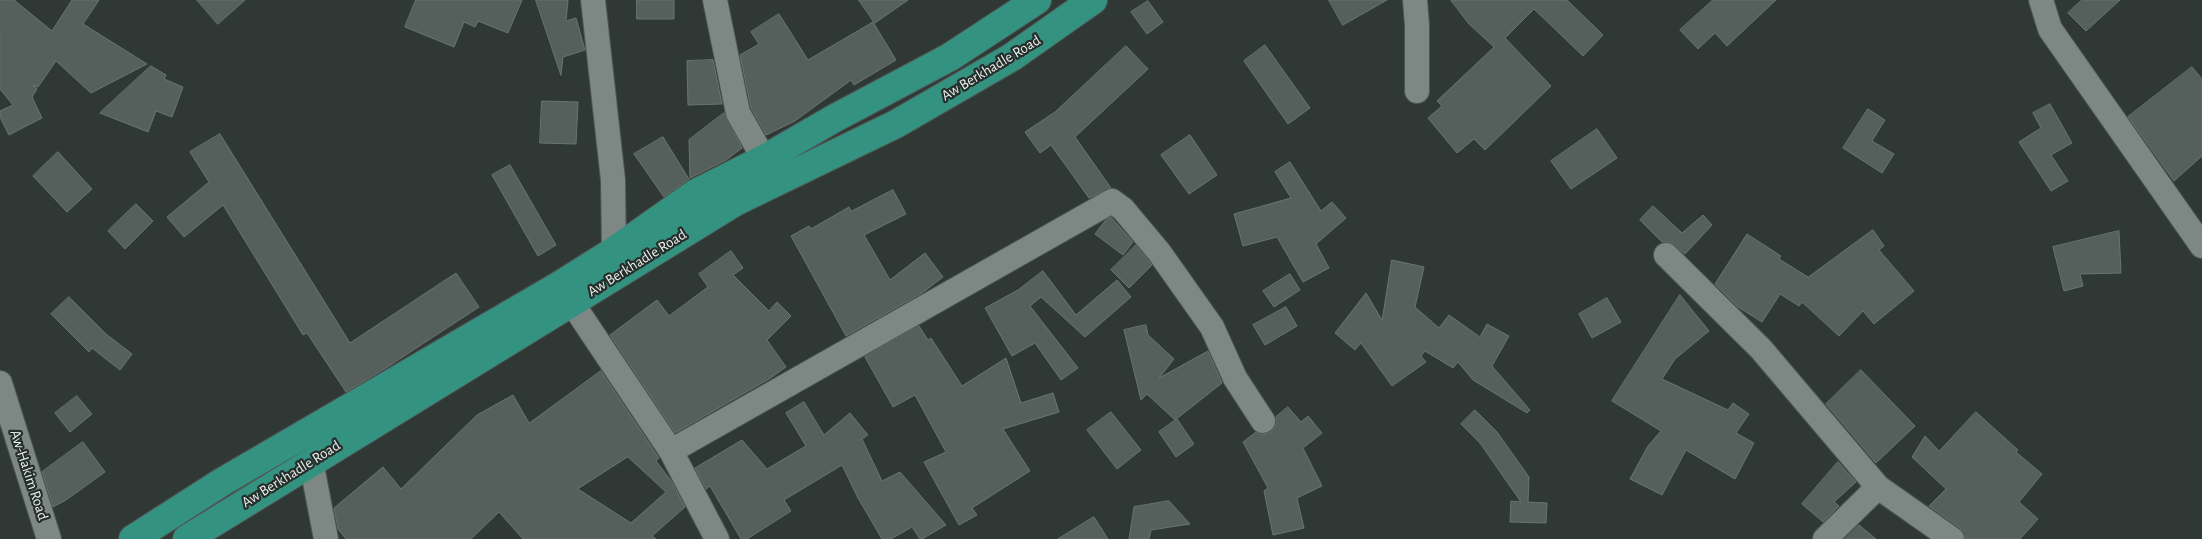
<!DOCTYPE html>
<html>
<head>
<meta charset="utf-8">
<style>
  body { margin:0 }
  canvas { display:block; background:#2f3835 }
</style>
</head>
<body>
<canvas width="2202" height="539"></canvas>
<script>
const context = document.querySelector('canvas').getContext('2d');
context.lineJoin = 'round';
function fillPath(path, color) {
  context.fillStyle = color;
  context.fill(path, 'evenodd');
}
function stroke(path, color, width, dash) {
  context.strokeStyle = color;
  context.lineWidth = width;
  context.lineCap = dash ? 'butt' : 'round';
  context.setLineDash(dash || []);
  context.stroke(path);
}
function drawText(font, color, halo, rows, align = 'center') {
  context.font = font + ' "Alegreya Sans",sans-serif';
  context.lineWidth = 4.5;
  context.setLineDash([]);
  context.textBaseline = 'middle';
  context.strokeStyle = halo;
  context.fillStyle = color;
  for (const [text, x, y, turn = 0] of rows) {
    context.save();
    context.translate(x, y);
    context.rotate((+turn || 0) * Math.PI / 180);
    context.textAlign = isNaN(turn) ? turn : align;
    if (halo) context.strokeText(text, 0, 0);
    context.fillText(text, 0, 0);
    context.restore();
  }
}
const building = new Path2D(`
  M0,0H14L52,31L72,0H99L83,24L147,64L91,93L56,61L38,87L33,85L37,89L32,97L42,118L9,135L0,117V111L13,105L0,89Z
  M197,0H245L218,24Z
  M416,0H522L508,33L478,21L475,27L464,22L454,47L405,27Z
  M536,0H568L566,21L576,18L585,50L563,57L561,75Z
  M637,0H674V19H637Z
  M859,0H908L875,23Z
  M1329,0H1387L1343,25Z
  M1451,0H1567L1603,35L1583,56L1534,9L1505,38L1551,86L1485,150L1474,139L1457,153L1428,118L1442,106L1437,101L1494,47L1469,24Z
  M1713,0H1776L1727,46L1715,33L1698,49L1680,30Z
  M2082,0H2120L2086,31L2068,13Z
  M1148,1L1163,22L1147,34L1131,12Z
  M779,14L808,60L873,22L896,60L854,85L851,80L795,121L766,135L751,108L740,55L759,44L751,32Z
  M1265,45L1310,108L1288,124L1244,61Z
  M1126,46L1148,69L1075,137L1111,188L1089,198L1051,145L1040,153L1025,132L1055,112Z
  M713,60L722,104L688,105L687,61Z
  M151,66L166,75L164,79L183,87L172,117L156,111L148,132L100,113Z
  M2192,67L2202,79V156L2174,181L2128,117Z
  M542,101L578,102L576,144L540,143Z
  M2050,104L2072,143L2051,155L2068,181L2051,191L2019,142L2041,128L2033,113Z
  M1868,109L1885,120L1872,141L1894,154L1882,173L1843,148Z
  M724,113L742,148L726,160L690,178L689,140Z
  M1597,129L1617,158L1571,189L1551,161Z
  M220,134L350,343L456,273L479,307L386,368L346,392L307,333L303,335L223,205L184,237L167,217L209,182L190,152Z
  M1190,135L1217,175L1189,194L1161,155Z
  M663,137L689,179L664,197L634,154Z
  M58,152L92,189L67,212L33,176Z
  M1290,162L1321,211L1332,202L1346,218L1316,244L1329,268L1303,282L1277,237L1243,246L1234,214L1291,198L1275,172Z
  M510,165L556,245L538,256L492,175Z
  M893,190L906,214L864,235L890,280L925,253L943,277L922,293L846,336L791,236L809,226L811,229L849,207L851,211Z
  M136,204L153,221L125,249L108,231Z
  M1653,206L1682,233L1703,215L1712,225L1685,254L1670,242H1662L1640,220Z
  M1111,217L1133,242L1123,255L1095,234L1105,221Z
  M1873,230L1884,246L1879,250L1914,291L1874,324L1863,311L1839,336L1802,302L1799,306L1780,294L1762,322L1738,307L1715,284L1747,234L1781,256L1779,259L1808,277Z
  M2119,231L2121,273L2080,274L2083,286L2064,291L2053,247Z
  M1136,245L1152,265L1129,288L1111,270Z
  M731,251L743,268L733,275L769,311L777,302L791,316L767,340L786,367L769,379L675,433L610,335L657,300L669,316L708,287L699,274Z
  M1392,260L1424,267L1415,307L1439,328L1449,315L1480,337L1487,324L1509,336L1492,366L1530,410L1527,413L1473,380L1458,362L1453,368L1425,351L1421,356L1426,362L1392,386L1361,343L1355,350L1335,333L1366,293L1382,320Z
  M1043,271L1076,315L1117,280L1131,297L1085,337L1041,297L1030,306L1078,368L1061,380L1035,343L1012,356L985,308L1018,290Z
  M1290,274L1300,290L1274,307L1263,291Z
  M1680,295L1709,331L1675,359L1662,379L1728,410L1733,403L1749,414L1736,433L1754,443L1735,479L1686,450L1662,495L1630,479L1648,446L1661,431L1612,401Z
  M69,297L106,334L132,354L120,370L92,348L89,352L51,314Z
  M1607,298L1621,322L1592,338L1579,314Z
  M1286,307L1297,326L1265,345L1253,325Z
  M1146,325L1148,335L1174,359L1159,378L1208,351L1222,383L1175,420L1147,394L1141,400L1124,330Z
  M919,326L928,340L931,338L962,386L1006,358L1021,403L1053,393L1059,412L1003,429L1030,471L972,508L977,515L959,525L924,462L946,452L915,395L893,407L865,357Z
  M1861,370L1915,426L1876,463L1826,404Z
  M601,371L659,458L656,461L672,482L685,507L652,536L656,539H523L499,512L471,539H346L338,529L334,508L383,467L401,489L477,415L513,395L529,423ZM628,457L666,492L631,523L578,489Z
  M77,396L92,414L70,432L55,413Z
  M804,402L824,435L850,413L868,435L862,439L882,481L900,472L946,525L922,539H920L912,527L891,539H882L858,498L842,465L784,500L791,511L747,539H741L710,486L706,489L695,468L742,440L767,469L806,446L786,413Z
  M1288,407L1301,422L1308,416L1322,433L1303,448L1322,486L1297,498L1304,528L1273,535L1264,491L1268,488L1243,442L1256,432L1263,435L1271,432L1275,427L1276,417Z
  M1475,410L1497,432L1529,477L1528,502L1547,503L1546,523L1510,522L1511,501L1521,502L1480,443L1461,424Z
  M1111,412L1141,450L1117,469L1087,430Z
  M1976,412L2018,450L2016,452L2042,474L2019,502L2038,519L2020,539H1966L1960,528L1929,506L1946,489L1912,457L1925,436L1939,451Z
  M1177,419L1194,444L1176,457L1159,432Z
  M83,442L105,472L66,500L53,507L42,472Z
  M1838,462L1856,482L1834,502L1839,506L1823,522L1802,504Z
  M1169,501L1190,524L1151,530L1149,539H1129L1134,507Z
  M1094,517L1108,539H1058Z
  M1859,525L1876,539H1845Z`);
const minor = new Path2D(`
  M593,0L613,180L614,251L623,265
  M715,0L738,113L764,159
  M1415,0L1417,25V91
  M2041,0L2050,29L2202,246
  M1666,255L1761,349L1878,487L1952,539
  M562,288L671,451L717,539
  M0,383L49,539
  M671,451L1112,201L1123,209L1159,252L1212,327L1235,378L1263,421
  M311,461L326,539
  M1825,539L1878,487`);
const major = new Path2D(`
  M133,539L222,482L560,285L614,251L696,193L764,159L835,118L950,57L1037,0
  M187,539L735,202L896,124L1012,57L1093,0`);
const streetNames = [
  ["Aw Berkhadle Road",991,68,-31],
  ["Aw Berkhadle Road",637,263,-32],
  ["Aw Berkhadle Road",291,474,-32],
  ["Aw-Hakim Road",29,475,72]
];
fillPath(building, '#555f5c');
stroke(building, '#697470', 1);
stroke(minor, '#4e5654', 26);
stroke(major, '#4e5654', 30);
stroke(minor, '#7d8784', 24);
stroke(major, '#349281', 28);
drawText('15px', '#ecf1ef', '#252e2b', streetNames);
</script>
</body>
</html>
